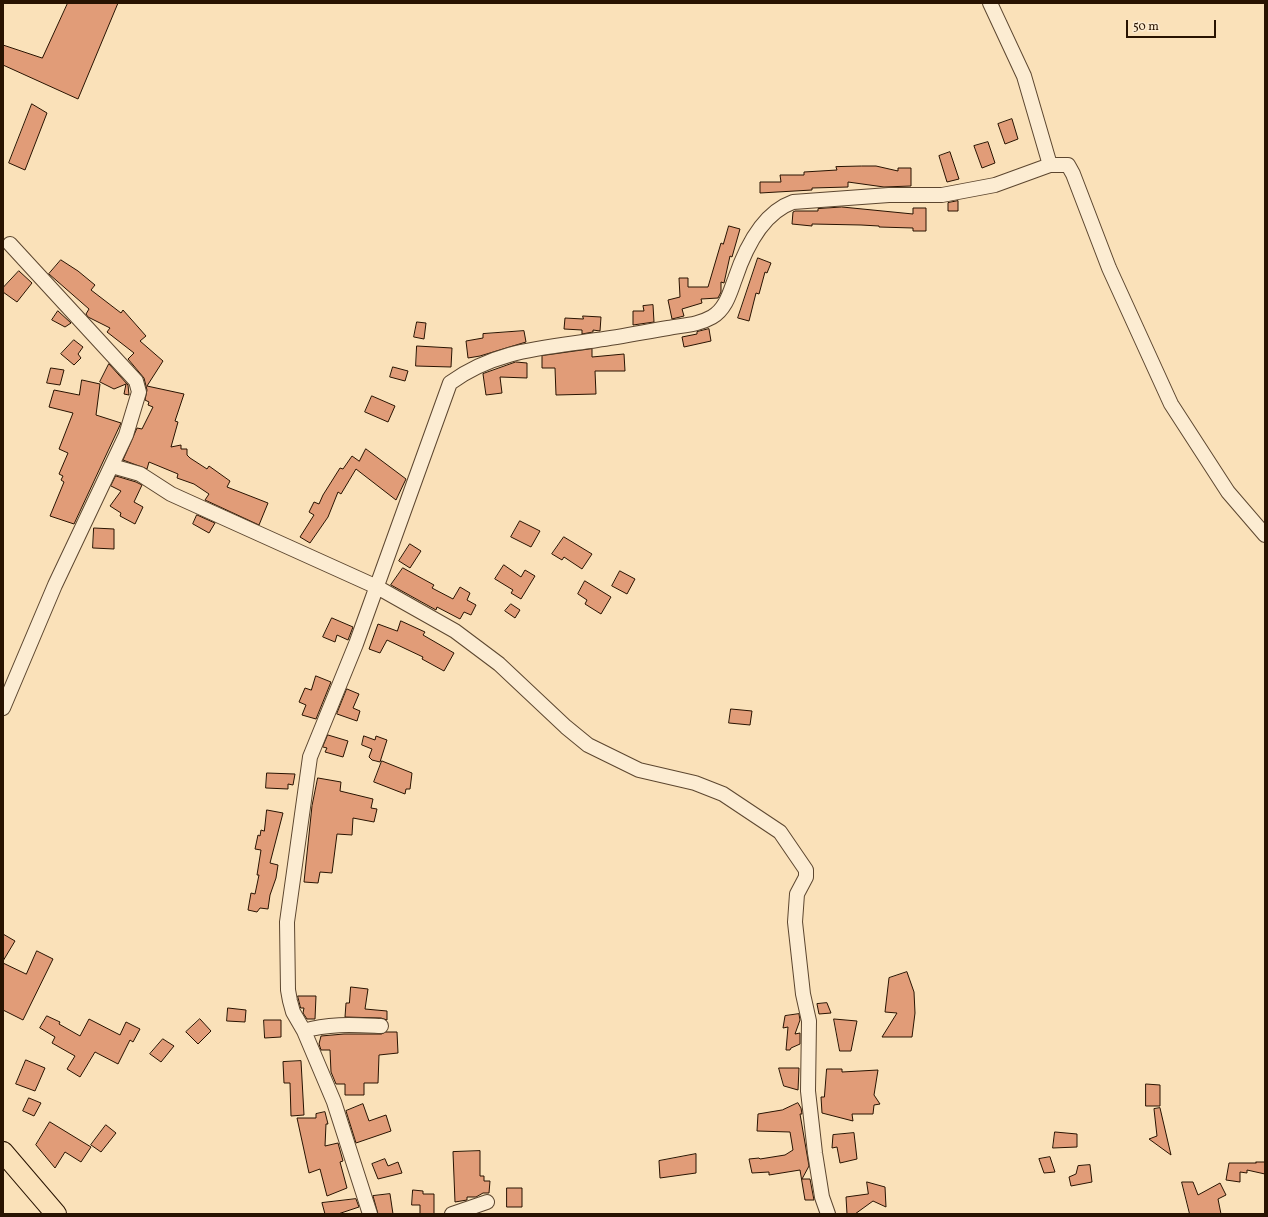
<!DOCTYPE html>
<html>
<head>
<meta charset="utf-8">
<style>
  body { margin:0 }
  #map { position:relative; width:1268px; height:1217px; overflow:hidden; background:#fae1b9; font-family:Vollkorn,serif }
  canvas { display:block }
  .frame { position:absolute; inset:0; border:4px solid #281301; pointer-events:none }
  .scale { position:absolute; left:1126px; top:20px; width:90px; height:18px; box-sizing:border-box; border:2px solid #281301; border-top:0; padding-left:5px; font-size:12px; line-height:14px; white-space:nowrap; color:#281301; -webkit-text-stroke:3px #fcecd2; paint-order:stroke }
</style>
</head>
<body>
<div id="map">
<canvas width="1268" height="1217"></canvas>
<div class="frame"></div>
<div class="scale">50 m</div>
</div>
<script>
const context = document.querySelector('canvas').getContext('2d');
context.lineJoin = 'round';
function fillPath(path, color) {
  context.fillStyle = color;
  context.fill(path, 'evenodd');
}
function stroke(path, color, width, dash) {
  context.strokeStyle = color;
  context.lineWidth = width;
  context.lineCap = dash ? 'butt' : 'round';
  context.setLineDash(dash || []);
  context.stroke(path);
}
const building = new Path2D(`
  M68,3H118L78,99L3,65V45L42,58Z
  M32,104L47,113L25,170L9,163Z
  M1012,119L1018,139L1005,144L998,124Z
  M988,142L995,163L982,168L974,146Z
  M950,152L959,179L947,182L939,156Z
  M862,166H876L898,171V168H911V186L884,187L848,182V187L812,188V190L760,193V182H781L780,175H804V172L837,170L836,167Z
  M958,201V211H948V203Z
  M842,207L913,214V208H926V231H913V228L879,227V226L861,225L812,224V226L792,224L793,212L795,211H818V209Z
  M729,226L740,229L732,257L730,256L724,283L721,282V292L718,298L701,299L702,303L682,309L684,316L672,319L668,300L680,297L679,278H688V287H708L721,243L723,244Z
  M758,258L771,263L767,273L765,272L759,294L756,293L749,321L738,318Z
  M61,260L78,271L95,285L91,290L121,313L123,310L146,336L140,341L163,361L147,386L184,394L175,421L178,422L171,447L181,445V449H187V455L190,458L207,469L209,466L230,481L227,487L268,503L259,525L205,500L209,494L194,484L177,478L178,474L149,462L147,469L123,460L137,428L142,429L153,407L148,405L149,402L145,400L147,390L144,378L128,359L134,353L107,332L110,328L88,317L86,314L89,309L49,274Z
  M19,271L32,283L17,302L3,292V288Z
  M653,305L654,322L633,325V311H644L643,306Z
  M58,311L71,323L65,327L52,320Z
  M583,316L601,317L600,331L593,330V332L582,334V330L564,329L565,318L583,319Z
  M417,322L426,323L424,339L414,337Z
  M709,329L711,341L684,347L682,337L697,334V332Z
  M524,331L526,342L480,356L468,358L466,341L483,338V334Z
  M74,340L83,347L78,354L81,358L74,365L61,354Z
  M417,346L452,348L451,367L416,366Z
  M592,349V357L624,354L625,371H595L596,394L556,395L555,368H542V356Z
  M516,362L527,363V378L500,377L502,393L486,395L483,374Z
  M109,364L128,385L129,395L124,394L126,384L114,389L100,382Z
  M393,367L408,371L405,381L390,377Z
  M51,368L64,370L60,385L47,383Z
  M82,380L100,384L96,415L121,423L74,524L50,516L64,482L61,480L63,476L59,474L68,453L59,449L73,413L49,407L54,390L79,395Z
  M372,396L395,406L388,422L365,412Z
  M366,449L406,479L396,500L356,469L341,494L338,492L328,517L310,543L300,537L314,515L309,512L314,502L319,504L323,495L340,468L343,469L352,456L359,461Z
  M116,476L136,482L142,485L134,502L143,507L135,524L120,516L121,513L110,506L121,491L111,486Z
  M197,515L215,523L209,533L193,524Z
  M520,521L540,531L531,547L511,537Z
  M94,528L114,529V549L93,548Z
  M564,537L592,554L582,569L564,557L562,560L552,554Z
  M410,544L421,551L410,568L399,561Z
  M504,565L521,577L525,570L535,576L521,599L511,593L513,590L495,579Z
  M403,568L434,585L432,588L453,599L460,587L470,593L467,600L476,605L471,615L464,612L460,619L437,607L436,610L391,585Z
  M620,571L635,579L627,594L612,586Z
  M585,581L611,597L601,614L585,604L587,600L578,594Z
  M511,604L520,610L515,618L505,611Z
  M332,618L353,627L348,640L337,635L335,642L323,637Z
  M401,621L425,632L423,635L454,653L444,671L422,659L423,657L387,640L380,653L369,649L378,624L397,631Z
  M316,676L331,682L316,719L302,715L306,705L299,702L305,688L311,690Z
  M347,689L359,694L353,708L360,711L357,721L337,714Z
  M731,709L752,711L750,725L729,723Z
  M328,735L348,741L343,757L325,752L327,748L323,747Z
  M364,736L375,740L376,736L387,740L380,762L372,760L369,757L372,749L362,745Z
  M382,761L412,773L410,789H406L405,794L374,782Z
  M267,773L295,774L293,785L288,784V789L266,788Z
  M318,778L341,782L340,791L373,799L371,808L377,809L374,822L353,818L352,835L337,834L332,873L320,872L318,883L304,882L312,806Z
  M267,810L283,813L270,863L278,865L276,878L270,895L268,909L260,908L257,912L248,910L251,893L255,894L259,875H257L261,850L255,849L258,835L260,836L261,830L264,831Z
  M3,934L15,941L3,961Z
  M37,951L53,959L23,1020L3,1010V963L26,974Z
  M907,972L914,992L915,1013L912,1037H882L897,1013L885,1012L889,978Z
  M351,987L368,989L365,1009L387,1011V1020L381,1018L345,1017L346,1003H349Z
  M298,996H316L315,1019H307L303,1013L304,1008H301Z
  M827,1003L831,1013L819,1014L817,1004Z
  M228,1008L246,1010L245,1022L227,1021Z
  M799,1014L800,1020L795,1034L800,1033V1044L791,1048L790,1050H786L788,1027L783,1028L785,1016Z
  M47,1016L60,1022L59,1024L80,1036L89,1019L120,1035L126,1022L140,1029L133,1042L130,1040L118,1064L95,1052L80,1077L67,1069L75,1056L52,1043L55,1037L40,1028Z
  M200,1019L211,1031L198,1044L186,1032Z
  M834,1019L857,1021L851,1051H840Z
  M264,1020H281V1037L265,1038Z
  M386,1032H397L398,1053L379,1055L378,1083H364V1095H345V1084H336L331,1072L330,1050H321L319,1044L321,1036L344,1034H381Z
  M163,1039L174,1046L161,1062L150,1054Z
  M26,1060L45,1068L35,1091L16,1084Z
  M301,1061L304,1115L291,1116L290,1083H284L283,1062Z
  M779,1068H799L798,1090L784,1086Z
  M827,1069H842V1072L878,1070L874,1095L880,1104L874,1105L873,1114H852L853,1121L822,1113L821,1097H824Z
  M1146,1084L1160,1085V1106H1146Z
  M29,1098L41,1103L34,1116L23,1111Z
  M798,1103L801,1108L802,1114H800L809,1166L802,1179H810L814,1200H805L800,1170L769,1175V1172L752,1173L749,1159L759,1158L760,1159L785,1155L793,1150L790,1132L757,1131L758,1114L782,1110Z
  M363,1104L369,1121L386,1115L391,1131L356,1143L346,1111Z
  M1160,1108L1171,1155L1149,1139L1157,1136L1154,1109Z
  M325,1112L328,1124H326L325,1146L338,1143L343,1161L340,1162L347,1188L327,1196L320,1169L309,1173L297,1118H316V1114Z
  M50,1122L91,1147L81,1162L65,1152L55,1168L36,1145Z
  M106,1125L116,1133L101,1152L91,1145Z
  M1055,1132L1077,1134V1147L1053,1148Z
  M854,1133L857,1159L840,1163L837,1147L832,1148L833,1135Z
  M480,1151V1176H484V1181H490L489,1193H483L476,1197H467V1200L455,1202L453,1152Z
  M696,1154V1173L660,1178L659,1161Z
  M1050,1157L1055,1172L1044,1173L1039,1159Z
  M385,1159L388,1166L398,1162L402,1173L378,1179L372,1164Z
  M1256,1162H1265V1174L1247,1170V1173L1240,1172V1182L1226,1180L1229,1163H1256Z
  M1090,1165L1092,1182L1071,1186L1069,1177L1076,1174L1078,1166Z
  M867,1182L885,1187L886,1207L873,1201L855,1214H847L846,1197L868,1194Z
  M1182,1182H1193L1198,1195L1220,1183L1226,1195L1218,1199L1221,1214H1190Z
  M507,1188H522V1207H507Z
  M413,1190L423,1191V1194H434V1214H420V1205H412Z
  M390,1194L393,1214H378L373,1196Z
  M356,1199L359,1207L338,1214H325L322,1203Z`);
const minor = new Path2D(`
  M990,3L1024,76L1050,165
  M112,466L140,474L171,494L377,587L455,631L499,664L566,727L588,745L639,770L695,783L723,794L780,832L806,870V877L797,894L795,922L803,994L809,1021L808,1091L815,1153L822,1197L828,1214
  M3,708L55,585L126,435L139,392L136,381L10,244
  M304,1031C329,1023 356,1025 381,1026
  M370,1214L334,1102L304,1031L293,1012L290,1001L288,990L287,922L310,757L356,644L450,383C495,350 543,348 597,340C621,337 644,332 668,328C684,325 698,325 712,317C726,309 730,292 735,279C745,249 762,213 793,202L889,195H942L995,185L1050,165H1068L1073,174L1109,268L1171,404L1228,492L1265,535
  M452,1214L487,1202`);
const highway = new Path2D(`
  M3,1152L56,1214`);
fillPath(building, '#e19c78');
stroke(building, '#281301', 1);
stroke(minor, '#5c462f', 16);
stroke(highway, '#281301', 22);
stroke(minor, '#fcecd2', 14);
stroke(highway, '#fae1b9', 20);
</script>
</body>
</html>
